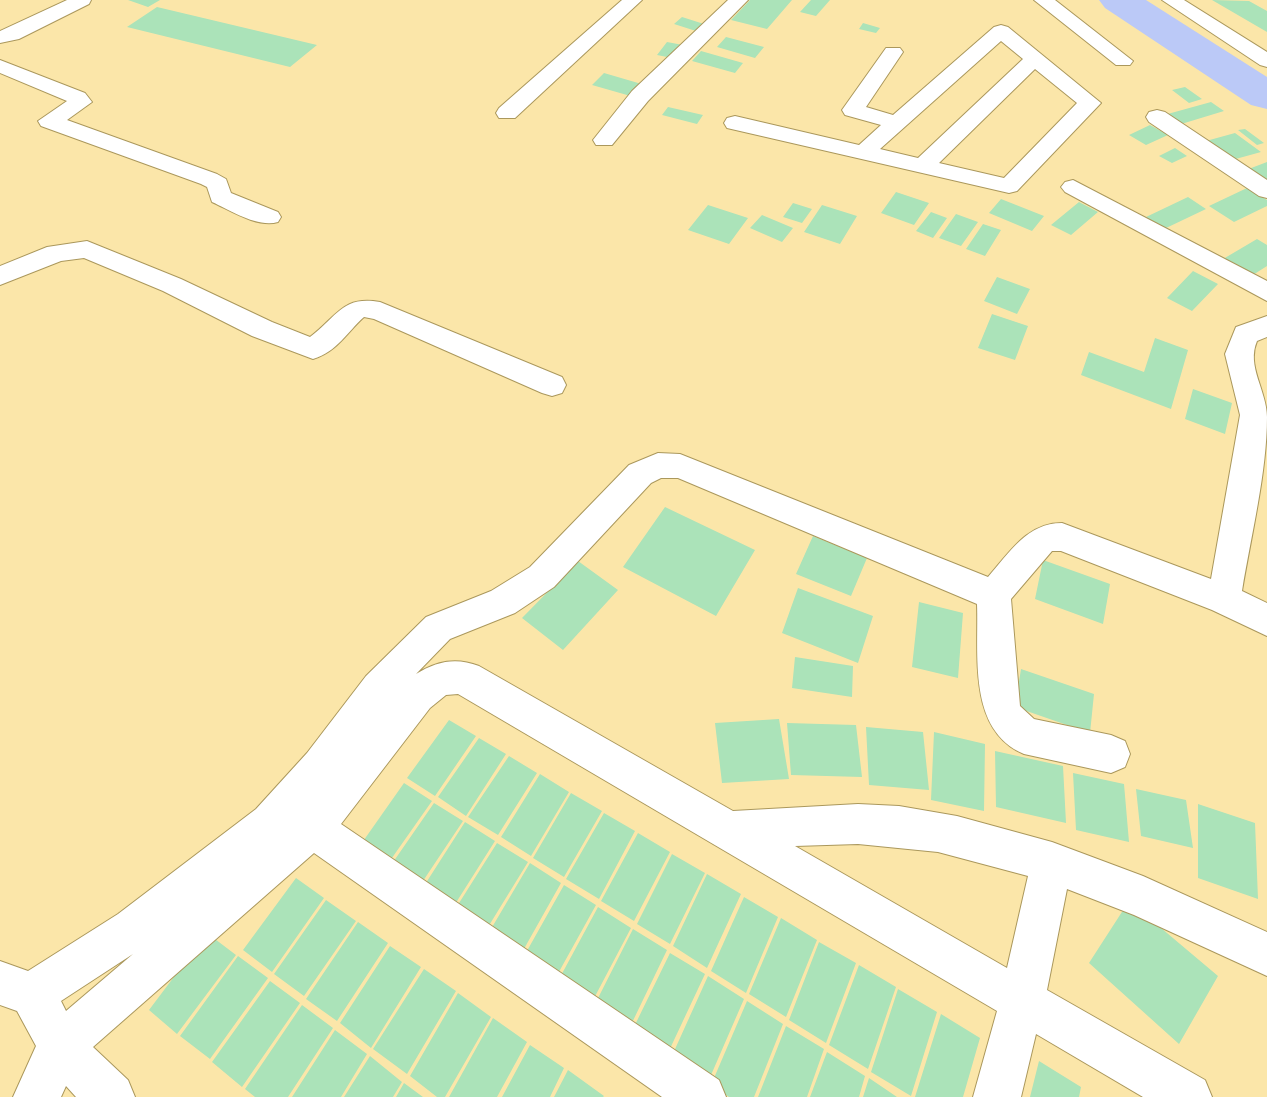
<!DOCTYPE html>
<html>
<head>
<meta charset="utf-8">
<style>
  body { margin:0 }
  canvas { display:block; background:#fbe6a9 }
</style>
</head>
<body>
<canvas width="1267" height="1097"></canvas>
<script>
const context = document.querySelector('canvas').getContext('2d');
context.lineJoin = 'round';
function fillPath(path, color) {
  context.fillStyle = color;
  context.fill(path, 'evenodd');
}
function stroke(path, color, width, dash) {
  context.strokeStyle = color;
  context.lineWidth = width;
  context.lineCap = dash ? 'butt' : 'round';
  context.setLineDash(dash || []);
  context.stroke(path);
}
const river = new Path2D(`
  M1099,0H1146L1267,77V109L1251,105L1105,8Z`);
const building = new Path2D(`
  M128,0H160L148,7Z
  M750,0H792L767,29L731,20Z
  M811,0H830L816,16L800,12Z
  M1212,0L1249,1L1267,11V32Z
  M157,7L317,45L290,67L127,27Z
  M682,17L704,24L696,31L674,24Z
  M863,23L880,28L876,33L859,29Z
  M726,37L764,47L755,58L717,47Z
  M667,42L683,45L672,58L657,55Z
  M701,51L743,63L735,73L692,61Z
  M604,73L645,85L634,97L592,85Z
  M1185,87L1202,99L1189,103L1172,90Z
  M1211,102L1224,111L1178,125L1164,115Z
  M668,107L703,115L697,124L662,115Z
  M1150,125L1168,135L1146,145L1129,135Z
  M1245,129L1264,143L1257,145L1238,130Z
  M1235,133L1261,152L1232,160L1206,141Z
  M1175,148L1187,156L1172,163L1159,156Z
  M1267,162V184L1246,170Z
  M1247,188L1267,200V206L1234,222L1209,206Z
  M896,192L929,203L914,225L881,213Z
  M1188,197L1206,209L1164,229L1146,217Z
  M1001,199L1044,216L1032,231L989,213Z
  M1079,202L1098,212L1071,235L1051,225Z
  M793,203L812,209L802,223L783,217Z
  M708,205L748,218L729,244L688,230Z
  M822,205L857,216L840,244L804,232Z
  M931,212L947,218L933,238L916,231Z
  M956,214L978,222L961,246L939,238Z
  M762,215L793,228L782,242L750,228Z
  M983,224L1001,230L985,256L966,249Z
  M1257,239L1267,245V266L1245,280L1218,262Z
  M1193,271L1218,284L1192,311L1167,298Z
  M997,277L1030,289L1017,314L984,301Z
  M992,314L1028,326L1015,360L978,348Z
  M1155,338L1188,350L1171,409L1081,375L1089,352L1144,372Z
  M1193,389L1232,403L1225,434L1185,419Z
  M665,507L755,550L716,616L623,567Z
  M813,536L867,558L851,596L796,574Z
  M1043,560L1110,584L1103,624L1035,599Z
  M578,561L618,590L563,650L522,618Z
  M798,588L873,616L858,663L782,633Z
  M919,602L963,613L958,678L912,667Z
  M795,657L853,666L852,697L792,688Z
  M1021,669L1094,694L1090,733L1015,707Z
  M779,719L789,779L722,783L715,723Z
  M449,720L476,736L435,796L407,778Z
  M787,723L856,725L862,777L791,775Z
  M866,727L923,732L929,790L869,785Z
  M934,732L985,744L984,811L931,800Z
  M479,738L506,754L466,816L438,797Z
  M995,751L1063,766L1066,823L996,807Z
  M509,756L537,773L498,835L468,817Z
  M1073,773L1124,784L1129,842L1076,830Z
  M540,774L569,792L531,856L501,837Z
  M404,783L432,801L387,865L359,847Z
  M1136,789L1186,800L1193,848L1141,836Z
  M571,793L602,811L564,877L533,858Z
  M434,803L463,821L419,887L389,868Z
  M1198,804L1255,823L1258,899L1198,878Z
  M604,813L635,831L599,899L566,879Z
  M465,822L495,841L452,909L422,889Z
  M638,833L670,852L634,921L601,901Z
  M497,843L528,862L485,932L454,911Z
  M672,854L705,873L670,944L637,924Z
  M530,863L561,883L520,956L488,934Z
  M707,874L741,894L707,968L673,946Z
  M296,878L324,898L272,972L243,950Z
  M564,885L596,905L555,979L523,958Z
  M744,897L778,917L746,993L711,971Z
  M326,900L356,921L304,996L274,974Z
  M1129,901L1218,976L1179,1044L1089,963Z
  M598,907L631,928L591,1004L558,981Z
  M781,918L817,940L786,1017L749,994Z
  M358,922L388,943L337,1021L306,999Z
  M633,929L667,950L629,1029L594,1006Z
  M207,933L236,955L177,1034L149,1010Z
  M819,942L856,963L826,1043L789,1020Z
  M390,946L421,967L371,1048L340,1023Z
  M670,953L705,974L667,1055L632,1031Z
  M238,956L268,978L210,1059L180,1036Z
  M859,965L896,987L868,1069L829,1045Z
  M424,969L456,991L407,1074L373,1049Z
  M708,976L744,999L708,1082L671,1058Z
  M270,981L300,1003L242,1087L212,1062Z
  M898,989L937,1012L911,1096L871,1072Z
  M458,993L491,1017L445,1097H437L410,1076Z
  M747,1001L783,1024L754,1097H729L711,1085Z
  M302,1005L333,1028L288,1097H255L245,1089Z
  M941,1014L980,1038L963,1097H915Z
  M493,1018L527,1042L497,1097H449Z
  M786,1026L824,1049L807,1097H758Z
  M335,1030L367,1054L341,1097H292Z
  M530,1045L564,1068L550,1097H502Z
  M827,1052L865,1076L859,1097H810Z
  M370,1056L402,1082L393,1097H344Z
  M1039,1061L1081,1087L1079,1097H1030Z
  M568,1070L604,1096L603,1097H554Z
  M869,1078L897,1097H863Z
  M404,1083L423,1097H396Z`);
const minor = new Path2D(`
  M67,0H91L89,4L19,39L0,43V31Z
  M622,0H642L515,118H499L496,113L499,108Z
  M728,0H748L648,101L612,145H596L593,140L632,91Z
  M1034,0H1055L1133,61L1130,65H1116Z
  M1162,0H1184L1267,52V67L1260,65Z
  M1001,25L1008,27L1101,103L1017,191L1009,193L727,128L724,123L727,118L735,116L859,145L881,125L845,115L842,110L886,48H900L903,52L866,107L893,115L994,27ZM1001,41L1023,59L918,158L880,149ZM1035,69L1077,103L1004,178L939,163Z
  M0,60L85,93L92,102L67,120L217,174L226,179L231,193L278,212L281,217L278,222C257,228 230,210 212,202L207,187L201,184L41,126L38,121L67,101L0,73Z
  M1157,110L1165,112L1267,180V198L1259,196L1149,122L1146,117L1149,112Z
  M1073,180L1267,281V301L1065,192L1061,187L1065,182Z
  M87,241L181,279L272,322L310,337C337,317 342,295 380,302L562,377L566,385L562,393L552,396L542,393L374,319L364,317C347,332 337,352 313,359L252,336L163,291L84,258L61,261L0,285V266L47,247Z
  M1267,316V337L1257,341C1246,366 1267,391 1267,417C1267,472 1251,536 1242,591L1267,603V636L1212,610L1061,551H1052L1011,599L1020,706L1034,719L1111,735L1125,741L1130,754L1125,767L1111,773L1024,754C967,730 979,654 977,604L678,478H661L651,483L554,587L515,613L450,639L416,674C437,661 456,657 479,666L733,811L858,804L899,806L957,816L1052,842L1143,876L1267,932V976L1134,915L1067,889L1047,990L1205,1080L1212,1097H1143L1036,1034L1021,1097H973L997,1011L458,694L446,695L430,708L341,824L719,1080L726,1097H662L314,853L93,1047L128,1080L135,1097H76L66,1086L61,1097H13L36,1046L17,1011L0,1005V961L28,971L118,914L256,809L307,753L366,676L426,617L491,591L530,567L629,465L658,453L680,454L988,577C1010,552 1027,523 1062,523L1211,579L1240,415L1225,354L1236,327ZM858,844L938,852L1028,876L1007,968L795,846ZM133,954L66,1011L61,1001Z`);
fillPath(river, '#bbc9f7');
fillPath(building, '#abe3b9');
stroke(minor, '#ab985c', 2);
fillPath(minor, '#fff');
</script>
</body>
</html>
